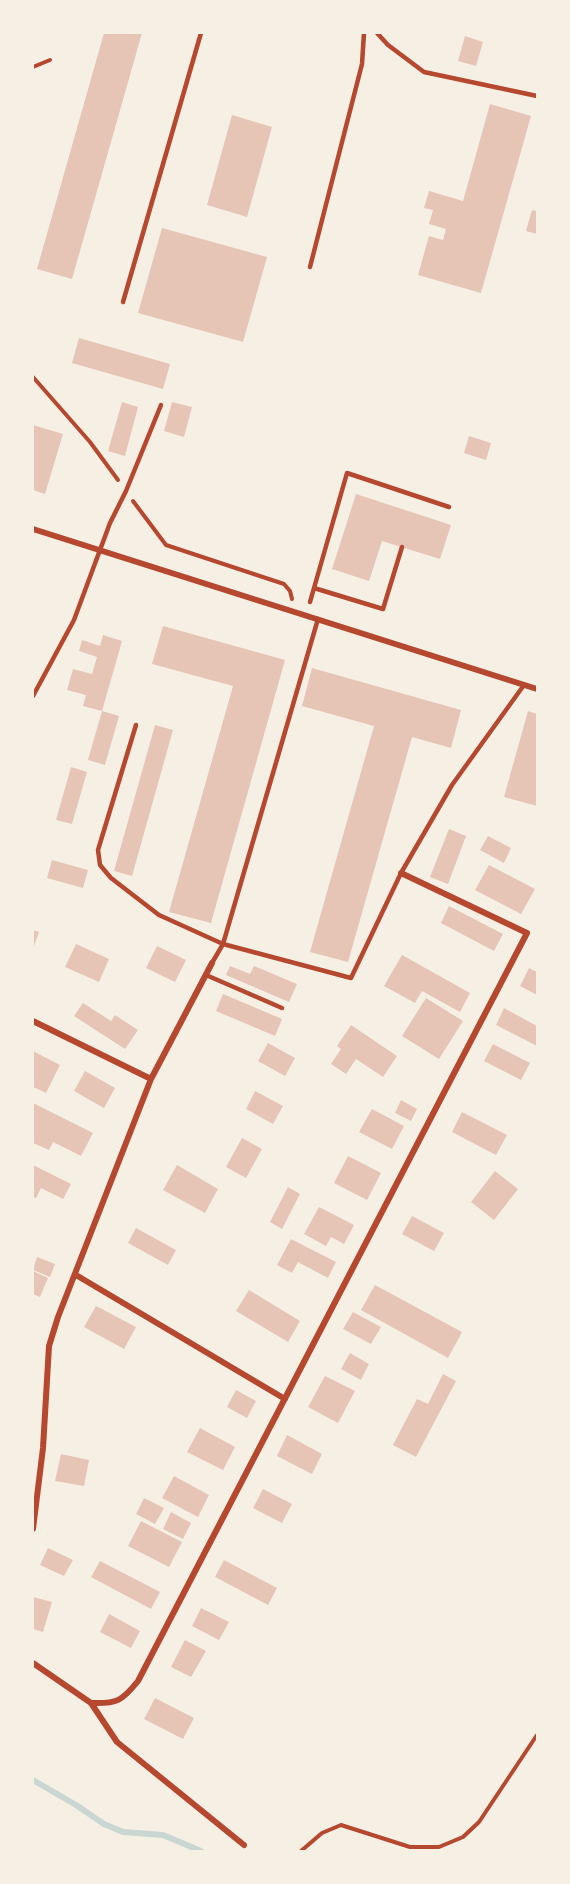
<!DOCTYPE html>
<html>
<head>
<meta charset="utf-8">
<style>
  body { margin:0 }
  #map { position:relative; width:570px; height:1884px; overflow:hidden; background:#f6efe4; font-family:"Work Sans",sans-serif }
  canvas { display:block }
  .frame { position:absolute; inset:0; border:34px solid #f6efe4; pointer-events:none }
</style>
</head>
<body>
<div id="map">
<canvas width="570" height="1884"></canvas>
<div class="frame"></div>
</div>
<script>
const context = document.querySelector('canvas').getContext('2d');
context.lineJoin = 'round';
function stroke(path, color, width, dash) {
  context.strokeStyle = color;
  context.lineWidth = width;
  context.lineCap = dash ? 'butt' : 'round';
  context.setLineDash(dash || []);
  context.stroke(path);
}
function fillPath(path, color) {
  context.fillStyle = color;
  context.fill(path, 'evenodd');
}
const stream = new Path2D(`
  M33,1780L76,1805L104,1824L123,1832L163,1835L201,1851`);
const building = new Path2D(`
  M104,33H142L72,279L37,269Z
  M465,36L483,42L476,66L458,61Z
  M490,104L531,116L481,293L418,275L429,236L443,240L446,229L429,224L433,210L424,208L429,191L463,201Z
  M232,115L272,127L247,217L207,205Z
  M532,210L537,211V234L526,231Z
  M162,228L267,257L243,342L138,313Z
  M79,338L170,364L163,389L72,363Z
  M122,402L138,407L125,456L108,451Z
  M172,402L192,407L184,437L164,431Z
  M33,425L63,434L45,494L33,490Z
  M469,436L491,443L486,460L464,453Z
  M356,494L451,525L440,559L382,541L369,581L332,569Z
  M163,626L285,660L211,923L169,912L233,686L152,664Z
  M103,635L122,641L102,711L83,706L86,695L67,690L73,669L92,674L97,657L79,651L82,640L100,646Z
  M312,668L461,710L451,748L412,737L348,962L310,952L374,726L302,706Z
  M102,711L119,716L105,765L88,760Z
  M528,711L537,714V806L504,797Z
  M155,725L173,730L132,876L114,871Z
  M71,767L87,772L72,824L56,820Z
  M449,829L466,836L448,884L430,877Z
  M488,836L511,848L504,863L480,850Z
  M52,860L88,870L83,888L47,878Z
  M489,865L535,889L521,914L475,890Z
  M449,906L503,934L494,951L441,923Z
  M33,930L39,932L33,949Z
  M76,944L109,959L99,982L65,967Z
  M157,946L186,960L175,982L146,968Z
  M402,955L470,993L460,1012L422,991L415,1003L384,986Z
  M230,966L250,974L254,966L297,984L289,1002L226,975Z
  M529,968L537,972V995L520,986Z
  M223,994L282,1019L275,1036L216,1011Z
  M426,998L463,1021L439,1059L402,1036Z
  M83,1003L111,1021L115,1015L138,1030L125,1049L74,1016Z
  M504,1008L537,1026V1046L496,1025Z
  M351,1025L397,1056L383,1077L356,1059L346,1074L331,1064L341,1049L337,1046Z
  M268,1043L295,1058L285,1076L258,1061Z
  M493,1044L530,1063L521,1080L484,1061Z
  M33,1051L60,1065L46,1093L33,1087Z
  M85,1071L115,1088L104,1108L74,1091Z
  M255,1091L283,1106L273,1124L246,1109Z
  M401,1100L417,1109L411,1121L395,1113Z
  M33,1103L93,1133L81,1156L53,1142L49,1150L33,1143Z
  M372,1109L404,1126L392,1149L359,1132Z
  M462,1112L507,1135L496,1155L452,1132Z
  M242,1138L262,1149L246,1178L226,1167Z
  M348,1156L381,1173L367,1200L334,1183Z
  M33,1165L71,1184L63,1199L41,1188L36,1198L33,1197Z
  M177,1165L218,1189L205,1213L163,1190Z
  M495,1171L518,1189L494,1220L471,1202Z
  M288,1187L300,1194L282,1229L270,1222Z
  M319,1207L354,1225L344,1244L331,1237L326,1246L304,1234Z
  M412,1216L444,1233L434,1251L402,1234Z
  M136,1228L176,1250L168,1265L128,1243Z
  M291,1239L336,1262L328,1278L298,1262L292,1273L277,1265Z
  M37,1257L55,1264L50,1277L33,1270Z
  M33,1271L48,1278L40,1297L33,1294Z
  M375,1285L462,1332L448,1358L361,1310Z
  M249,1290L300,1321L288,1342L236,1311Z
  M96,1306L136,1327L124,1349L84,1327Z
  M353,1312L381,1327L371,1344L343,1329Z
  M350,1353L369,1364L361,1380L341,1369Z
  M443,1374L456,1381L416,1457L393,1445L417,1399L428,1404Z
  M325,1376L355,1391L338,1423L308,1407Z
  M236,1390L256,1401L247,1418L227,1407Z
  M200,1428L235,1447L223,1470L187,1452Z
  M287,1435L322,1454L312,1474L277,1456Z
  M61,1454L89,1460L84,1486L55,1481Z
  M174,1476L209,1495L198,1517L162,1498Z
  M263,1489L292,1504L282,1523L253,1508Z
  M144,1498L164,1508L155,1524L136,1514Z
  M171,1512L191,1523L183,1539L163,1529Z
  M141,1521L182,1542L169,1567L128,1546Z
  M48,1548L73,1560L64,1576L40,1565Z
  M224,1560L277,1588L268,1605L215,1577Z
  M100,1561L160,1592L151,1609L91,1577Z
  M33,1597L52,1602L43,1632L33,1629Z
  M201,1608L229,1622L219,1640L192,1626Z
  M109,1614L140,1631L131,1648L100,1632Z
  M185,1640L206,1651L191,1677L171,1667Z
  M155,1698L194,1718L183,1739L144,1719Z`);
const path = new Path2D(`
  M33,67L50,60
  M33,377L90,442L118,480
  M133,501L166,545L284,584L290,591L292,599
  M301,1851L322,1833L341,1825L410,1847H439L463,1837L479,1822L537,1735`);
const service = new Path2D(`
  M377,33L388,45L424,72L537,96
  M310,267L362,64L364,33
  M123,302L201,33
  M314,588L383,609L402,547
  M310,602L347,473L449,507
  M33,696L74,620L110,523L126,491L161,405
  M136,725L98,850L100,865L111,878L159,915L223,944L351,978L401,873L452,785L524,685
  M212,963L223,944L318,619
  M206,975L282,1008`);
const minor = new Path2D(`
  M33,529L537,689
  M33,1021L151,1079
  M76,1275L285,1399
  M33,1529L43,1448L49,1346L58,1317L151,1079L212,963
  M33,1663L91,1703L117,1742L244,1845
  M91,1703C117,1704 122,1701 138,1681L527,933L401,873`);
stroke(stream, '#c9d6d2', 6);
fillPath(building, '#e6c5b7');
stroke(path, '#b5482f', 4);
stroke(service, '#b5482f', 4.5);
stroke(minor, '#b5482f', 6);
</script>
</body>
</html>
